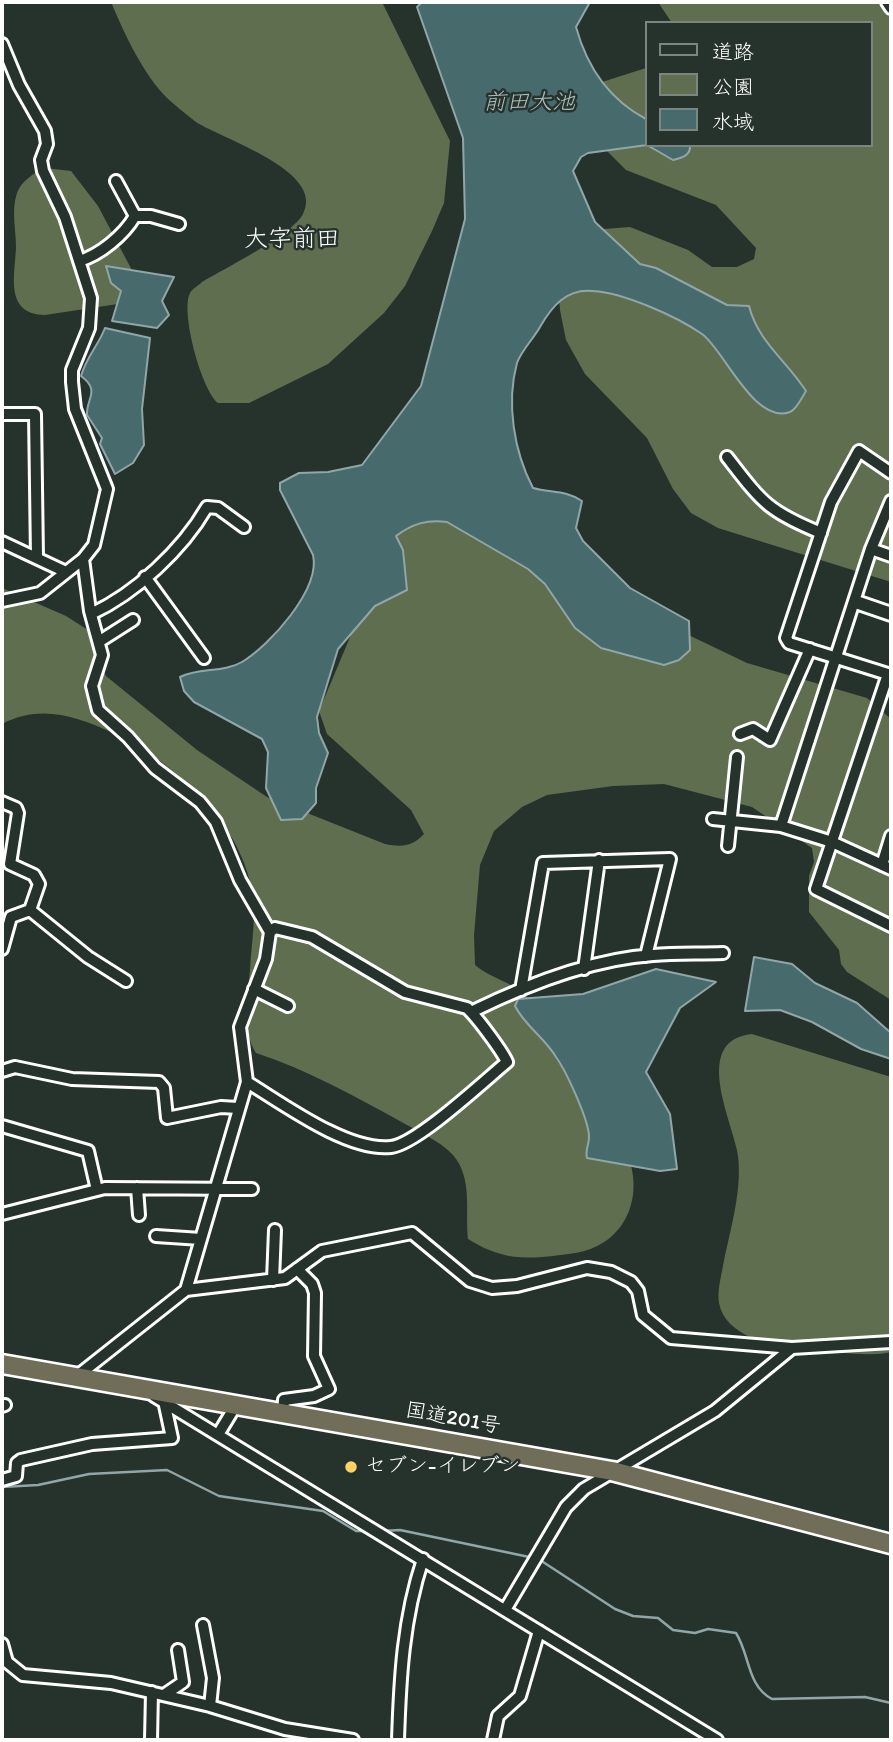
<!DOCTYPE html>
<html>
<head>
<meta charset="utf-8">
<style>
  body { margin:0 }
  #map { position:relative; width:893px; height:1742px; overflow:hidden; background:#26332d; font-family:Itim,"Klee One",sans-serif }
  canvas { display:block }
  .frame { position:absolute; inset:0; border:4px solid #fff; pointer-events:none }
  .legend { position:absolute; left:645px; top:21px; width:228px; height:126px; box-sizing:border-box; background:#26332d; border:2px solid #7d8581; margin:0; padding:9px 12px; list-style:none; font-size:21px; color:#fff }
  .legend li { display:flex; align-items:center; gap:14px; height:35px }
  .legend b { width:35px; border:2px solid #7d8581 }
</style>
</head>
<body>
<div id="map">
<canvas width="893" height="1742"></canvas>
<div class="frame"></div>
<ul class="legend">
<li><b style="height:9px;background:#26332d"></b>道路</li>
<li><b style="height:19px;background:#5f6e4f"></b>公園</li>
<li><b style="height:19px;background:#476b6d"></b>水域</li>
</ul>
</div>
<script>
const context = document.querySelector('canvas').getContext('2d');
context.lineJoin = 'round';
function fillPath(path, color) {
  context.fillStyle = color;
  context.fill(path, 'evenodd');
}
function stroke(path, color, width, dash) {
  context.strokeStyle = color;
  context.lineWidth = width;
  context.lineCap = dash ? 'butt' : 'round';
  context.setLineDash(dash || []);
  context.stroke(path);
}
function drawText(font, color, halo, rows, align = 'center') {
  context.font = font + ' Itim,"Klee One",sans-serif';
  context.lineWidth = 5;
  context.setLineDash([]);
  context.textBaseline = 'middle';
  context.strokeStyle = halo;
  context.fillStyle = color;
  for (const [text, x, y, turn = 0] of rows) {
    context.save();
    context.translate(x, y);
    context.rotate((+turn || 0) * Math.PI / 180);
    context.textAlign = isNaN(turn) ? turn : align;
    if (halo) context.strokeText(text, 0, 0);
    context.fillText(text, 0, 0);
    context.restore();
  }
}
const green = new Path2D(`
  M111,2H382L450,141L444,203L432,231L405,286L384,313L328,364L249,403H218C202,391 180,312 190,293C192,289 199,285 202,282C224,269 293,234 303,214C326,171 222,139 196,122C187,115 176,106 167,98C143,74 124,33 111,2Z
  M658,2H891V582L718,528L691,513L673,489L647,438L585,374L571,349L566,340L560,310L557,271L604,229L630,227L688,250L712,267H737L754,259L756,248L716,205L626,170L595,139L602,82L646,68V145H870V23H672Z
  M45,168L71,171L98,206L134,274L131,302L45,315C4,314 15,275 16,247C16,230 11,210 17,193C22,180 33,174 45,168Z
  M421,507L747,663L867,698L891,719V1000L847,972L841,964L839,950L809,912V876L814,862L812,848L752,807L664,784L613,786L547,795L522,807L494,831L480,865L474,935L475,965C490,978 510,981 525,995C549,1016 566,1051 582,1078C597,1103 618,1130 628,1156C645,1201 622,1246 575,1253C532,1259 506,1263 468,1239C465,1212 473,1178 453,1155C439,1140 415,1130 398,1120C352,1095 306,1069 256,1053C241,1029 248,997 250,970C251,945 257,915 252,891C240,821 174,762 113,733C75,716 41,704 2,724V588L66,616L88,630L98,642V657L106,676L197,750L267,797L385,844C402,847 412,847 424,834L411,810L327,734L319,711L387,549L402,527Z
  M752,1034L891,1077V1352C868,1358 827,1350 801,1349C773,1348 725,1336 719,1303C717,1291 721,1277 723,1266C730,1229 744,1187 737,1150C730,1116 693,1040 752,1034Z`);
const water = new Path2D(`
  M422,2H590L576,27C587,67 610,100 646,119V145H690C691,156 681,158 673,160L647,145L588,153L581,157L573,171L595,222L640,264L656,268L727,305L749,306C758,342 787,361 806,391C802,397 797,409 790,412C754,425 723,348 702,334C676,316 624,293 593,291C567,288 552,306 540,327C534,338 521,351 517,363C506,403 514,452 533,488C551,493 566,490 582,501L576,528L583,541L630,588L689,621L690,650L679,660L664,665L601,648L575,628L545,584L528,569L447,522C427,519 412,524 396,536L403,550L407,590L375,606L338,649L317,717L319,733L328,753L316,788V803L302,819L281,820L266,788L268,752L262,739L194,702L184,691L180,677C199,667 223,673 242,662C269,646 321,589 313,555L280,490V483L299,473L328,472L362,465L421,386L465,219L463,138L417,7Z
  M106,266L174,277L162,301L169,315L157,328L112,321L121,291L111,283Z
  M105,328L150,338L142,409L144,445L133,463L115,474L100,444L102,438L87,415C86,398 101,391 81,376C87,356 98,346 105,328Z
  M754,957L792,964L815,983L857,1003L891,1033V1059L861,1049L812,1022L780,1010L745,1011Z
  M656,969L716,982L680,1008L646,1072L670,1114L677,1169L660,1171L587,1158C585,1150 589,1145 589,1137C589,1120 566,1071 556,1057C545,1038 525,1026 515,1006L518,999L583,994Z`);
const stream = new Path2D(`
  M2,1487L38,1485L89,1474L167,1470L219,1496L323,1511L356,1531H369
  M382,1531L400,1530L534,1558
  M540,1560L615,1609L633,1616L658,1618L673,1630L695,1633L708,1629L736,1633C750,1655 747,1686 772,1699L865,1697L891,1703`);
const minor = new Path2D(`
  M887,2L891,8
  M2,44L19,85L45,131L47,144L41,160L43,171L65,217L91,298L89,328L72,370V382L75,409L107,489L94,545L83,559L40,593L2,601
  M135,216H151L179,224
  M79,261C100,255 124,235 135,216L116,181
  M2,414H35L37,558
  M727,457C762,502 767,511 821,533
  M891,473L859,451L831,502L786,638L789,643L891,675
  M2,542L66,572
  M871,549L891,556
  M145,577L204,658
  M91,614C136,593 182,550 207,507L218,508L244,527
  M100,641L133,620
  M888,674L816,889L891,926
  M740,734L753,729L770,740L810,649
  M2,802L16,808L18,813L10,864L34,875L39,884L30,910L11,917L2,949
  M713,819L781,826L832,842L891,869
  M781,826L871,549L891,501
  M728,846L737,757
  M882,865L891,836
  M30,910L88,957L126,981
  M584,969L599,860
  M254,989L288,1006
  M521,990L543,863L670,859L646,956
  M471,1012C526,985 591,959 653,955C676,953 700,954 723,953
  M2,1071L15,1067L72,1079L159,1082L164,1088L167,1118L221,1107L238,1108
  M247,1082C283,1104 348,1152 391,1147C417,1144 484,1081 507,1062C502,1051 477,1017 467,1008L405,992L312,937L275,928L270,932
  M2,1126L88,1151L97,1190
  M137,1188L139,1215
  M2,1214L105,1188L252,1189
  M156,1236L201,1239
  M273,1280L275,1230
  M186,1290L285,1278L322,1251L412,1233L470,1281L492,1288L517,1286L587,1268L611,1272L631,1282L638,1291L643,1315L671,1338L792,1348L891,1342
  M76,1377L186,1290L247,1082L240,1027L266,959L270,932L240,880L216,822L200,802L155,768L128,737L98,710L92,686L102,655L90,611L83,559
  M154,1396L717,1740
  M2,1406L5,1405
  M283,1412L284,1400L314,1396L329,1389L314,1356L315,1293L312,1284L297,1269
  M219,1433L236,1405
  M2,1480L16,1476L17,1463L21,1460L92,1444L172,1438L164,1401
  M505,1610L566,1507L584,1489L715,1411L792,1348
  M203,1625L213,1678L210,1706
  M2,1644L7,1662L23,1675L111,1683L210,1706L285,1729L353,1740
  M164,1695L183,1682L178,1650
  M151,1740L152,1692
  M398,1740C400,1678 403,1619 423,1559
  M493,1740L498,1716L520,1696L539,1631`);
const tertiary = new Path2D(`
  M856,602L891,614`);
const trunk = new Path2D(`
  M2,1364L612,1471L891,1544`);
const markers = [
  [351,1467,7,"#ffd166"]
];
const streetNames = [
  ["国道201号",453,1419,10]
];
const poiNames = [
  ["セブン-イレブン",365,1467]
];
const waterNames = [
  ["前田大池",529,103]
];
const quarterNames = [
  ["大字前田",292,240]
];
fillPath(green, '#5f6e4f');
fillPath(water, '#476b6d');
stroke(water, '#91a6a7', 2);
stroke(stream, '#91a6a7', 2.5);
stroke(minor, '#fff', 16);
stroke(tertiary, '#fff', 18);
stroke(trunk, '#fff', 23);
stroke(minor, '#26332d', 10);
stroke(tertiary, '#26332d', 12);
stroke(trunk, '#706e59', 18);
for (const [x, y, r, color] of markers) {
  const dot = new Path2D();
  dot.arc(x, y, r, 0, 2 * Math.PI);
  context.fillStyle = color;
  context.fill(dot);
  stroke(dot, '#26332d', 2.5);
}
drawText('21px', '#fff', '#26332d', streetNames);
drawText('21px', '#fff', '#26332d', poiNames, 'left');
drawText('italic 23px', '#acbcbd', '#26332d', waterNames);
drawText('24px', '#fff', '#26332d', quarterNames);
</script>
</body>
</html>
